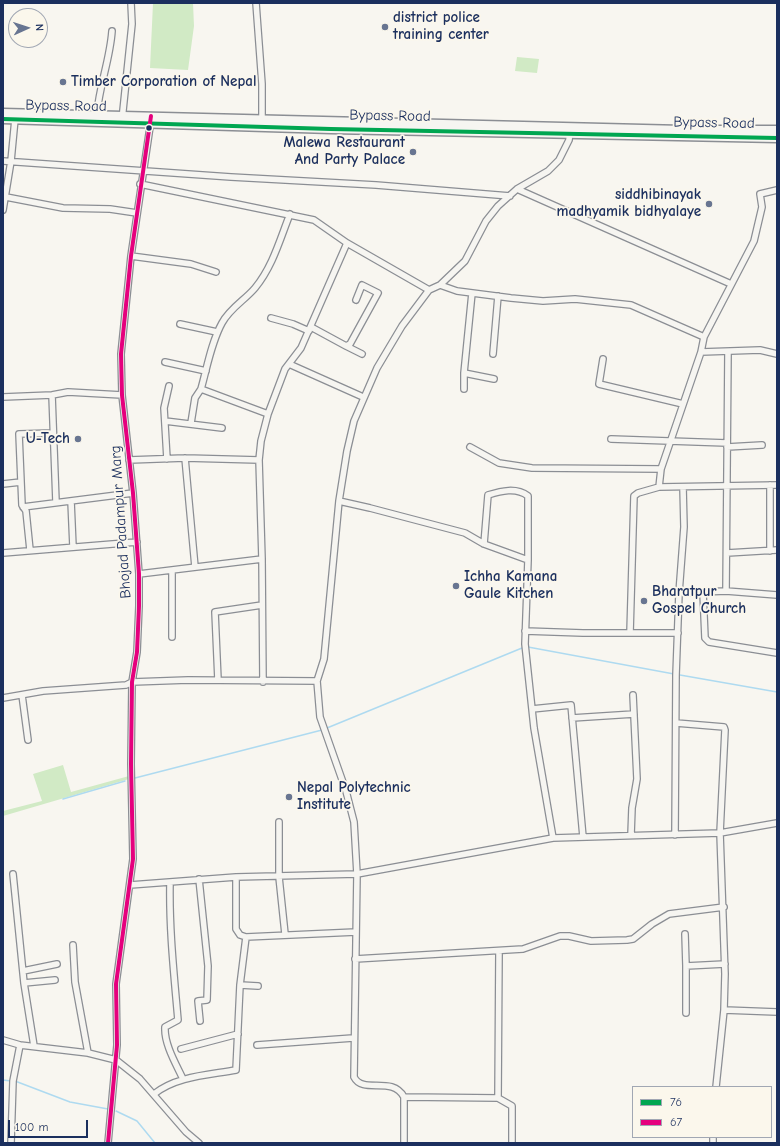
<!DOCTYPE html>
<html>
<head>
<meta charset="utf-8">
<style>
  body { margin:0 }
  #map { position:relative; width:780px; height:1146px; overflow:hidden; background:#f8f6f0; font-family:"Comic Neue",sans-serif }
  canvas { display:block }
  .frame { position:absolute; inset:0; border:4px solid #1b2f5e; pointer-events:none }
  .legend { position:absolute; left:632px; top:1086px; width:140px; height:52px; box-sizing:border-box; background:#fbf7ec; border:1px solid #a1a7b3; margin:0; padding:5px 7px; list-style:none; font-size:12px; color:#1b2f5e }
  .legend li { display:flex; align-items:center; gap:8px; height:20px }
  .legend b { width:20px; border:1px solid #a1a7b3 }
  .north { position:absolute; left:8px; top:8px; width:40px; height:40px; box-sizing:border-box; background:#fbf7ec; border:1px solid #a1a7b3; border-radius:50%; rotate:87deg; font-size:11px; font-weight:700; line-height:16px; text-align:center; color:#1b2f5e }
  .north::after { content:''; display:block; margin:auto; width:14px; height:18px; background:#687591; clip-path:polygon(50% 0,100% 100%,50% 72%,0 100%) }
  .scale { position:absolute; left:8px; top:1120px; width:80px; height:18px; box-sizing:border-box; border:2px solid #1b2f5e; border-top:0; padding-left:5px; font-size:12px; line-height:14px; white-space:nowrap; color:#1b2f5e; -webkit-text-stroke:3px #fbf7ec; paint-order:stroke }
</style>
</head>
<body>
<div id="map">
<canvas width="780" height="1146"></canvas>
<div class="frame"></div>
<ul class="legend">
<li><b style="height:5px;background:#00a651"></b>76</li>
<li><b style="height:5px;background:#e5007d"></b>67</li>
</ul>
<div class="north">N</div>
<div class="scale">100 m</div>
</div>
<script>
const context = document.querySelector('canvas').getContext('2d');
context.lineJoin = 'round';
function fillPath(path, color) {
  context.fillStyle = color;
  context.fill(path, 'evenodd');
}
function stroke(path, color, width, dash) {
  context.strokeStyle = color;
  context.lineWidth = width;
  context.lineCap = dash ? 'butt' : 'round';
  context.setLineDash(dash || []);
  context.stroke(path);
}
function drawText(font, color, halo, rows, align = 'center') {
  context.font = font + ' "Comic Neue",sans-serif';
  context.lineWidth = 3.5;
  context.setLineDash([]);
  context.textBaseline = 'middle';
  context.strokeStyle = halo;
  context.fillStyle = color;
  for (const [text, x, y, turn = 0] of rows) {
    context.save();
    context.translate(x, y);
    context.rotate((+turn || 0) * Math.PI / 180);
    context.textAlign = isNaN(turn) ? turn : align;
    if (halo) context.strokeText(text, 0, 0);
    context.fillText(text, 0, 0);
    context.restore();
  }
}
const green = new Path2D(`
  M153,3H193L194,26L188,70L150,68Z
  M517,57L539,59L537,73L515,71Z
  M63,765L71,792L129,776V779L3,816V811L42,801L33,774Z`);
const stream = new Path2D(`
  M528,647L674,674
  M680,675L777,692
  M327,728L522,648
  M135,778L322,730
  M63,799L125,781
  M3,1080L11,1081
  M15,1081L70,1102L108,1109
  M116,1111L137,1121L155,1143`);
const minor = new Path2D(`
  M256,3L262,84V122
  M97,114C99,86 110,60 112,31
  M122,120L132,24L131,3
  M570,131L569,140L559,160L548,171L517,189L498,206L486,221L465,261L440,285L429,290L402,326L377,368L354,421L347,451L339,501L324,659L317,681L320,717L346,791L354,822L357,874L553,838L720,833L777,823
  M3,161L231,177L376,185L510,196
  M140,184L314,220L347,243L429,290
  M517,189L731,284
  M6,197L63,208L110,209L137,213
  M3,210L11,161L15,119
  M131,256L191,264L216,272
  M440,285L457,291L511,298L543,301L575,299L631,305L704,337
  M472,293L464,373L494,379
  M271,318L293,324L309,331
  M180,324L217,332
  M311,327L346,346L350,344L378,293L362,285L356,300
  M346,346L362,354
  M701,352L760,350L777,354
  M493,354L498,296
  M603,359L599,384L683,404
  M165,362L206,371
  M289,364L363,397
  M464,389V373
  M52,395L56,502
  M3,397L52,395L68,392L122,395
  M268,414L201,389C207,368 211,343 222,323C230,308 245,300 255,288C273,266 280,239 290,214
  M165,421L222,428
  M191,423L195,398L201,389
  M611,439L727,443
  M470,447L499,463L532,468L661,469
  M727,447L762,445
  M185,458L195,567
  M167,459L164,408L169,386
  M129,460L185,458L259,460
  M3,484L21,482
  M659,487L661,469L701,352L704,337L754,241L762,207L760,194L777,190
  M71,501L73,547
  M339,501L370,508L465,533L484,544L528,560L525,644L534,728L553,838
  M23,507L133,493
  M484,544L488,495C501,491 516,487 528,496V560
  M30,550L26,511L22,505L19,434L53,433
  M770,551V485
  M3,553L137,542
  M727,553L777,550
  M139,574L262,559
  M726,591L728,352
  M703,592L705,638L709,642L777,653
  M679,593L726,591L777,595
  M525,631L583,633H678
  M630,633L634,496L638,493L659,487L777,485
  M172,637V570
  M218,680L215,612L262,605
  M263,682L262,559L259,460L261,441L268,414L285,369L301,348L347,243
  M22,695L28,740
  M3,698L43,691L126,685L132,682L188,680L317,681
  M532,709L571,705L583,837
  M572,718L634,714
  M676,723L724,727L725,730L720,833L725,974L724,1010L716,1087
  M279,822V877L285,934
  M631,835L632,808L637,779L633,695
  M675,835L676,675L679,593L684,527L683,487
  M13,874L24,983L34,1046
  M236,877V929L240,935L246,937L356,932
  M199,879L208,966L207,1000L198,1001L200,1021
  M170,882C169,928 174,974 178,1020L165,1027C164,1044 176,1064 183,1079
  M130,885L236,877L357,874L354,1077C363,1095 392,1075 404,1097V1143
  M685,934L686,966
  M73,945L75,982L88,1053
  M355,959L523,949L560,936H569L591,941L627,940L633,939L652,924L669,914L724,907
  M23,971L57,964
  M24,983L55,980
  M240,985L258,986
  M724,1010L777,1012
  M686,1013V966L725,964
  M3,1040L20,1045L88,1053L116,1060L140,1079L186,1132L199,1143
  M257,1045L353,1038
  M181,1049L238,1034
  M154,1094C176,1076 209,1075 236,1070L240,985L246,937
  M404,1097L498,1098L499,952
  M498,1098L512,1106V1143
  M11,1143L13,1081L20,1045
  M108,1143L117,1045L116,984L133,859L131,764L132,682L137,652L139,606V574L133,493L122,395L121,354L131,256L151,120
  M713,1143V1137`);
const highway = new Path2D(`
  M3,113L683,130H777
  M3,119L331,129L777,138`);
const bus1 = new Path2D(`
  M3,119L331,129L777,138`);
const bus2 = new Path2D(`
  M108,1143L117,1045L116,984L133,859L131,764L132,682L137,652L139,606V574L133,493L122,395L121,354L131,256L151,116`);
const markers = [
  [385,27,4,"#687591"],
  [63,82,4,"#687591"],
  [149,128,3.5,"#1b2f5e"],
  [413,152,4,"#687591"],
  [709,204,4,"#687591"],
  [78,439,4,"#687591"],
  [456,586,4,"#687591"],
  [644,601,4,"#687591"],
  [289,797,4,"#687591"]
];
const poiNames = [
  ["district police",393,18],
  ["training center",393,35],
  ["Timber Corporation of Nepal",71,82],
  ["Malewa Restaurant",405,143,"right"],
  ["And Party Palace",405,160,"right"],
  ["siddhibinayak",701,195,"right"],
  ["madhyamik bidhyalaye",701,212,"right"],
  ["U-Tech",70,439,"right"],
  ["Ichha Kamana",464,577],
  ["Gaule Kitchen",464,594],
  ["Bharatpur",652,592],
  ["Gospel Church",652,609],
  ["Nepal Polytechnic",297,788],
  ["Institute",297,805]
];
const streetNames = [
  ["Bypass Road",66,106,1],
  ["Bypass Road",390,116,1],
  ["Bypass Road",714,123,1],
  ["Bhojad Padampur Marg",121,522,-94]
];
fillPath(green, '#d1eac5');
stroke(stream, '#aedaf0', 1.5);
stroke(minor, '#8b8e94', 8);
stroke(highway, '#8b8e94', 11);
stroke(minor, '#f6f5f1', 5.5);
stroke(highway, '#f6f5f1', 8);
stroke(bus1, '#00a651', 4);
stroke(bus2, '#e5007d', 4);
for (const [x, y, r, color] of markers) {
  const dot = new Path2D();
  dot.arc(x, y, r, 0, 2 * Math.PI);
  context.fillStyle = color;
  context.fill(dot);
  stroke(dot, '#fbf7ec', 1.5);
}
drawText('bold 15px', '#1b2f5e', '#fbf7ec', poiNames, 'left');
drawText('15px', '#1b2f5e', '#fbf7ec', streetNames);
</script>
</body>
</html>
